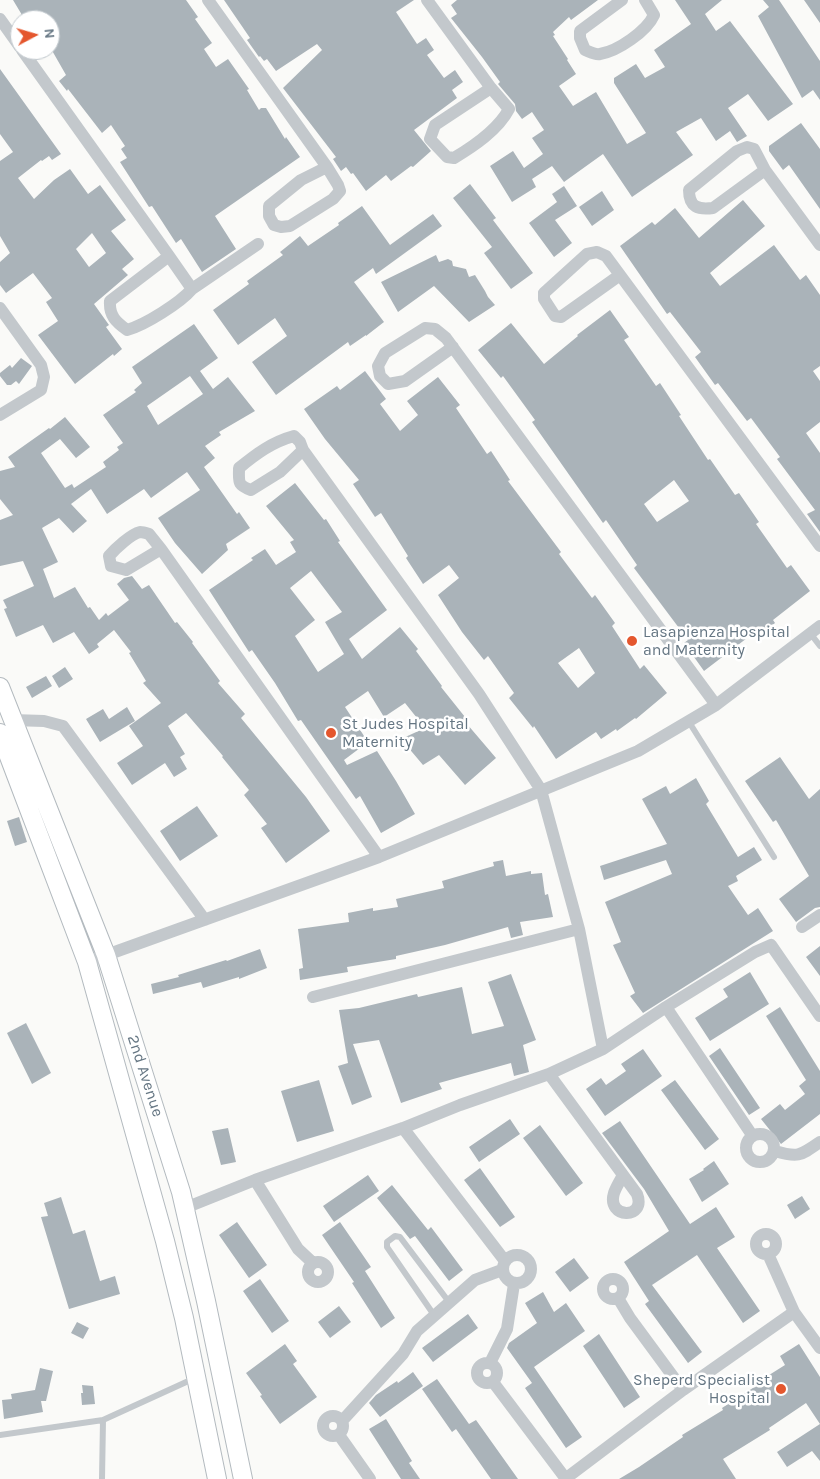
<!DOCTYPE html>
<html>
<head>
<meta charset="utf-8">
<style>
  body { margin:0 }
  #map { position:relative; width:820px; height:1479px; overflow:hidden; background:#fafaf8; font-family:Karla,sans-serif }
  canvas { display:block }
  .north { position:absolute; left:10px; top:10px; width:50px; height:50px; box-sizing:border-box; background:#fff; border:1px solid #c1c8cd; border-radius:50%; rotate:84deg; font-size:14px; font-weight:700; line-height:20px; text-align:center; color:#657683 }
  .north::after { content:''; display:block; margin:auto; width:18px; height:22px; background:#e4572e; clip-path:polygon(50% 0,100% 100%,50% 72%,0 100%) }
</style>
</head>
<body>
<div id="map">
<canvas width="820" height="1479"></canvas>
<div class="north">N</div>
</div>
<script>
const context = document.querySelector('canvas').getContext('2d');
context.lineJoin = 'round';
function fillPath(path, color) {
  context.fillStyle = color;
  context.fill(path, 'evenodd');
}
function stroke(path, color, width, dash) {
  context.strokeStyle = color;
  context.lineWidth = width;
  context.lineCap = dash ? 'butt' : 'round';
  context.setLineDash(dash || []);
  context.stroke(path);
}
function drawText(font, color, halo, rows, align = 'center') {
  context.font = font + ' Karla,sans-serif';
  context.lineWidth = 5;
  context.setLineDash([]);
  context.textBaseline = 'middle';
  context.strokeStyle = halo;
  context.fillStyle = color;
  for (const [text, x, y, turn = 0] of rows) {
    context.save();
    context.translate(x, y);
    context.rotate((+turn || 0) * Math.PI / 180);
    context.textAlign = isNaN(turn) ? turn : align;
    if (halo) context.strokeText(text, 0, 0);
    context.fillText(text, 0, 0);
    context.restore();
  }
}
const building = new Path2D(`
  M13,0H186L198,17L195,19L212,43L204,49L216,67L228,59L249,89L247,90L259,110L261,108H266L285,139L286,137L300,157L215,216L236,249L202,272L181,239L176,243L152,206L149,207L120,162L127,158L121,149L125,146L111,125L102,133L68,89L67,91L59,81L66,75L50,47V20H25Z
  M224,0H414L396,12L417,44L426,38L434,50L427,55L444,78L455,70L463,82L452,90L457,98L414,130L431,151L413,167L411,166L391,181L386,175L366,191L353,173L351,174L346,167L341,171L333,159L336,157L283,88L322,50L317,44L276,71L267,59L264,61L260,56L259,57L247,40L250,38Z
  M457,0H598L571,20L569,17L553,32L555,35L553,36L568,59L567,60L576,74L559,86L573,106L596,92L627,144L646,133L614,83V78L636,64L645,78L665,67L654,50L691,24L675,0H722L705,14L716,31L730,21L793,104L768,121L748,94L728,108L747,136L737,142L730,131L716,141L701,118L676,132L693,155L632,197L603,154L564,182L552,166L532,179L536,187L512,202L490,166L513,151L524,168L543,154L532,138L544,130L532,112L522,119L516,111L515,104L498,84L500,82L482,57L451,18L457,14L451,5Z
  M763,0H779L820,61V100L813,90L802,98L758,16L769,7Z
  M804,0H820V23Z
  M0,69L61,154L52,160L49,156L42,161L41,160L18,178L34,199L54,180L70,169L88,194L100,185L126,220L111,231L134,259L122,269L128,275L94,304L109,325L106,327L122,349L114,356L113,354L75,384L38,335L58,321L46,302L52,298L33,273L6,293L0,285V262L10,253L0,236V161L13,152L0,134ZM92,233L106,253L89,267L76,249Z
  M801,123L820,149V209L789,165L783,170L769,151V146Z
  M470,184L496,218L493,220L533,273L511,289L484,253L492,247L453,198Z
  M564,186L577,206L555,220L572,243L554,257L529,223L557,202L552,194Z
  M602,191L614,210L592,226L579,207Z
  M743,200L765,226L710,273L720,286L774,245L800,280L806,275L820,295V366L813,371L820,381V422L806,433L820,453V532L807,514L815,510L777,459L780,457L751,418L747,421L718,383L715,385L695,357L701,352L670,312L667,314L620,246L652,222L655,225L675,208L699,238Z
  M362,206L390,245L433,214L442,226L376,274L373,268L354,282L384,322L366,336V335L350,346L348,342L276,395L252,362L287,336L275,318L238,345L213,310L249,284L247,281L283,255L280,252L300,236L308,246L339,225L338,223Z
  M436,255L439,262L448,259L452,261L453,266L466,269L469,277L475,275L485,291L488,297L495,305L469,322L434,286L398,312L381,282Z
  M610,310L629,337L624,340L656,386L660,383L681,415L679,416L708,460L710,459L735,495L739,493L759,522L756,524L787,568L791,565L810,591L773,620L775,623L755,639L751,635L704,671L684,643L688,640L634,568L637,565L606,520L603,523L532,422L535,420L503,376L501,378L478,350L511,323L544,364L578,336L577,335ZM674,480L689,501L657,522L644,504Z
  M194,324L218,358L200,371L213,389L228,377L255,411L219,432L221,435L205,446L215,458L204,467L237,514L239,512L250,528L226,544L228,550L202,574L175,543L158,518L200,490L187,472L151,498L144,489L107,514L91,489L71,504L87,521L73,533L59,518L42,528L58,562L43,569L54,598L75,587L88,608L90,607L99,620L106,613L108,616L129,600L117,584L124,578L132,576L142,589L149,585L175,623L177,622L193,642L192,643L220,681L218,683L245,714L241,718L306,797L330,831L286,863L261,828L267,824L244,795L249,790L222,757L223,756L186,713L168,726L185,754L180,757L187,769L174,777L165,763L132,785L117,763L143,746L129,726L161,703L143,683L146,681L129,653L131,652L114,630L97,644L99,647L89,654L74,632L53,643L43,625L16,637L4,609L7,608L3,600L34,586L23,561L0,566V520L13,515L0,499V471L15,467L8,457L49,428L50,429L65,417L90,447L76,458L60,439L41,453L65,488L72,484L74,488L106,467L103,462L119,450L117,447L123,443L103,415L136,392L134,390L142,383L132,367ZM190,376L203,394L158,425L147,406Z
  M21,358L32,366L19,384L16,381L11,385H7L0,376V373L10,365L12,368Z
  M365,371L386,399L380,404L400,431L418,415L407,401L438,377L460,405L456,408L487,454L491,451L510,480L508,481L561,552L559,554L592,598L595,595L615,623L612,626L640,669L644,665L667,693L636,719L635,718L617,731L616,729L601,739L596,732L556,759L534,726L533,728L509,698L514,693L488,656L484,660L462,632L438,595L459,578L449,565L423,584L406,558L408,556L381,513L375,517L353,484L359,480L325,439L304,409L337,386L340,390ZM579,648L595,673L578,688L558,663Z
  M295,483L324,520L326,519L340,541L338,542L387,610L349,639L362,659L400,627L418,649L416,651L442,686L441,687L469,722L467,724L496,758L465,785L439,755L423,765L401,739L425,728L405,703L384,717L368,691L345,707L368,742L344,760L347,765L377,751L396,781L415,814L381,833L360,796L356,799L301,720L298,721L275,683L252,650L249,652L209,590L253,560L251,558L265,549L276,565L296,552L290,542L294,540L266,506ZM311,571L342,612L325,622L344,654L318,672L295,636L315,620L290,588Z
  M65,667L73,679L59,688L52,676Z
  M46,676L52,686L32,698L26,687Z
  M127,707L135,721L100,742L86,719L103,709L109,719Z
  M780,757L809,799L820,789V907L815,908L796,922L779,899L809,876L776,820L773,822L745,781Z
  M696,778L709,801L706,804L738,857L754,847L762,860L736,876L738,881L728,886L748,915L758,908L773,931L643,1013L630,996L635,993L613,945L621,942L605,902L672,874L666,860L604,880L600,866L667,844L642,799L666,786L670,794Z
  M197,806L218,836L180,861L160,831Z
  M19,817L27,842L15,846L7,821Z
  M503,860L506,876L531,871V874L542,873L545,895L548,894L553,917L520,922L523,935L511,938L508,927L445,945L396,956V959L347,967L348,972L300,980L299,969L303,968L298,929L349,922L348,913L373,908V911L398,907L396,899L444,888L442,881L494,866L493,862Z
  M820,946V976L806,957Z
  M260,949L267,968L239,979V977L203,988L201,982L153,994L151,984L179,977L178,975L226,960L227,961Z
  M750,972L769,1004L710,1041L695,1018L728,997L723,989Z
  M511,974L536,1040L523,1045L529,1072L514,1076L511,1063L439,1083L442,1089L401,1103L379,1040L353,1044L372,1097L352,1105L338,1066L348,1063L339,1010L359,1008L417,994L418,997L462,987L472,1034L504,1026L488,982Z
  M780,1007L820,1071V1114L781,1144L761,1119L780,1104L785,1110L805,1094L799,1086L806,1080L766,1016Z
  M26,1023L51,1073L32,1084L7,1033Z
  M720,1048L760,1108L749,1115L709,1056Z
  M643,1049L662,1076L605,1116L586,1089L601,1078L606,1085L626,1071L621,1064Z
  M319,1080L334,1131L297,1142L281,1091Z
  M675,1080L719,1139L705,1150L661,1090Z
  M510,1119L520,1134L479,1162L469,1147Z
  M620,1121L690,1224L716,1207L735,1237L717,1248L760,1311L743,1323L697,1255L652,1285L702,1352L688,1363L645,1304L649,1301L624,1262L669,1231L644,1189L602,1133Z
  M540,1125L583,1183L566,1196L523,1138Z
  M228,1128L236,1162L221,1165L212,1131Z
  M714,1161L729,1184L702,1202L689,1179L704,1170L703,1169Z
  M480,1168L515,1217L500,1227L464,1180Z
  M368,1175L379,1191L334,1222L323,1206Z
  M392,1185L428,1230L431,1227L463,1270L449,1281L415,1236L410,1239L377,1198Z
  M802,1196L810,1209L795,1219L787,1205Z
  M61,1197L73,1234L85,1230L100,1281L115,1276L120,1294L69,1309L41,1217L48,1216L44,1203Z
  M237,1222L267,1265L249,1278L219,1235Z
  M340,1222L371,1267L365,1271L395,1318L381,1328L352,1283L354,1282L322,1235Z
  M574,1258L589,1278L570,1292L555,1272Z
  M260,1279L289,1321L272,1333L243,1291Z
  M543,1292L554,1312L566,1303L585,1331L534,1367L582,1437L566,1448L525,1388L532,1383L507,1348L509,1343L537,1323L525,1303Z
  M339,1306L351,1322L330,1338L318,1322Z
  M468,1314L478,1328L433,1362L422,1348Z
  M77,1322L89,1328L83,1339L71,1333Z
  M599,1334L640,1397L624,1408L583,1346Z
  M285,1344L297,1361L293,1364L317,1397L280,1424L260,1396L262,1395L246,1373Z
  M799,1344L820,1377V1424L806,1403L769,1428L770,1430L723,1459L736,1479H619L639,1467L683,1437L682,1435L723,1410L722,1408L759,1384L758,1382L785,1365L780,1356Z
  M40,1368L53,1371L46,1401H41L43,1412L4,1419L2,1400L12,1399L11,1394L35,1390Z
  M413,1372L423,1386L380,1417L369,1403L376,1395L397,1381L398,1383Z
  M437,1379L469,1424L476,1420L518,1479H491L456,1429L452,1432L422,1389Z
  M82,1385L93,1386L95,1404L82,1405L81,1393H83Z
  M386,1419L412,1461L409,1463L420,1479H401L369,1429Z
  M820,1424V1461L812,1451L787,1467L777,1452Z`);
const lane = new Path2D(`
  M810,633L820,646
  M689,722L774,857
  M434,1315L387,1247V1242L395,1236L400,1237L449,1302
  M0,1435L103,1420L195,1378
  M102,1479L103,1420`);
const street = new Path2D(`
  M208,0L327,167L338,185L340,191L333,199L290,226L281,227L274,225L269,216V206L301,180L327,167
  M427,0L491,88L509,109C498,130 474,146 454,158L447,157L430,139L435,125L491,88
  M622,0L580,31V38L585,50C590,52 595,55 600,54C618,51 647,31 654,15L645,0
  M0,19L20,47
  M22,50L169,256L192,289C180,303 145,325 127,330C116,322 109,316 110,301L169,256
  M765,170L713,208C698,210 689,207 689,190L737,151L747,147L754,149L765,170L820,245
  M620,275L561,317L555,316L544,299V293L587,254L597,252L606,256L820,546
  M192,289L258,244
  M0,308L41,365L44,377L41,390L0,415
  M453,347L405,381L388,384L380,376L378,366L385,353L425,328L435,329L446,338L716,705
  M303,450L280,472L251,490C237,485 239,482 239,468C256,454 272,442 294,436L300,442L303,450L479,694L541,790L579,929L603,1049
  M161,549L126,570L111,566L109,556C115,549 131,534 140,532C143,532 146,533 149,534L161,549L379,857
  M12,720L44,721L63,726L205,920
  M802,927L820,915
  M87,962L379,857L638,751L716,705L820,626
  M313,997L579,929
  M666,1007L752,1135
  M549,1074L637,1194C647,1220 606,1219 614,1193C616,1187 620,1181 623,1175
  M403,1128L505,1261
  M746 1148a14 14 0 1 1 28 0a14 14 0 1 1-28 0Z
  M775,1151C798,1158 800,1156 820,1142
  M255,1180L298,1249L313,1263
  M185,1208L255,1180L403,1128L460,1105L549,1074L603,1049L666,1007L755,952L771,945L820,1016
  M756 1244a10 10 0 1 1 20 0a10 10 0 1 1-20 0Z
  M768,1254L794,1312L820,1348
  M503 1269a14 14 0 1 1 28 0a14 14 0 1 1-28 0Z
  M308 1272a10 10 0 1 1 20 0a10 10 0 1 1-20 0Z
  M603 1289a10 10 0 1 1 20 0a10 10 0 1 1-20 0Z
  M618,1298L630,1318L683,1390
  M490,1363L507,1329L514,1284
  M477 1373a10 10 0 1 1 20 0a10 10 0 1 1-20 0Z
  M493,1382L566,1479
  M323 1426a10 10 0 1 1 20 0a10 10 0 1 1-20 0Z
  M342,1421L403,1354L417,1331L475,1280L502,1270
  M339,1435L370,1479
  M565,1479L683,1390L794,1312`);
const secondary = new Path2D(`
  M0,687L106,955L181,1192L206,1301L243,1479
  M0,733L87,962L165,1241L184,1318L217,1479`);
const markers = [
  [632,641,6,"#e4572e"],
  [331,733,6,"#e4572e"],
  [781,1389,6,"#e4572e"]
];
const poiNames = [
  ["Lasapienza Hospital",643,632],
  ["and Maternity",643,650],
  ["St Judes Hospital",342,724],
  ["Maternity",342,742],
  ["Sheperd Specialist",770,1380,"right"],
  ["Hospital",770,1398,"right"]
];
const streetNames = [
  ["2nd Avenue",145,1076,72]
];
fillPath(building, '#aab3b9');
stroke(secondary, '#b3babf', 20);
stroke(lane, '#c3c8cc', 6);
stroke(street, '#c3c8cc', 12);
stroke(secondary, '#fff', 18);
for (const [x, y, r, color] of markers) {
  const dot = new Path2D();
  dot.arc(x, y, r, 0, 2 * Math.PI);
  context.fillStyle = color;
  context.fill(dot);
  stroke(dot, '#fff', 2);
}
drawText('16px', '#657683', '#fff', poiNames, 'left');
drawText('16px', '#657683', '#fff', streetNames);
</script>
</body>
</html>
